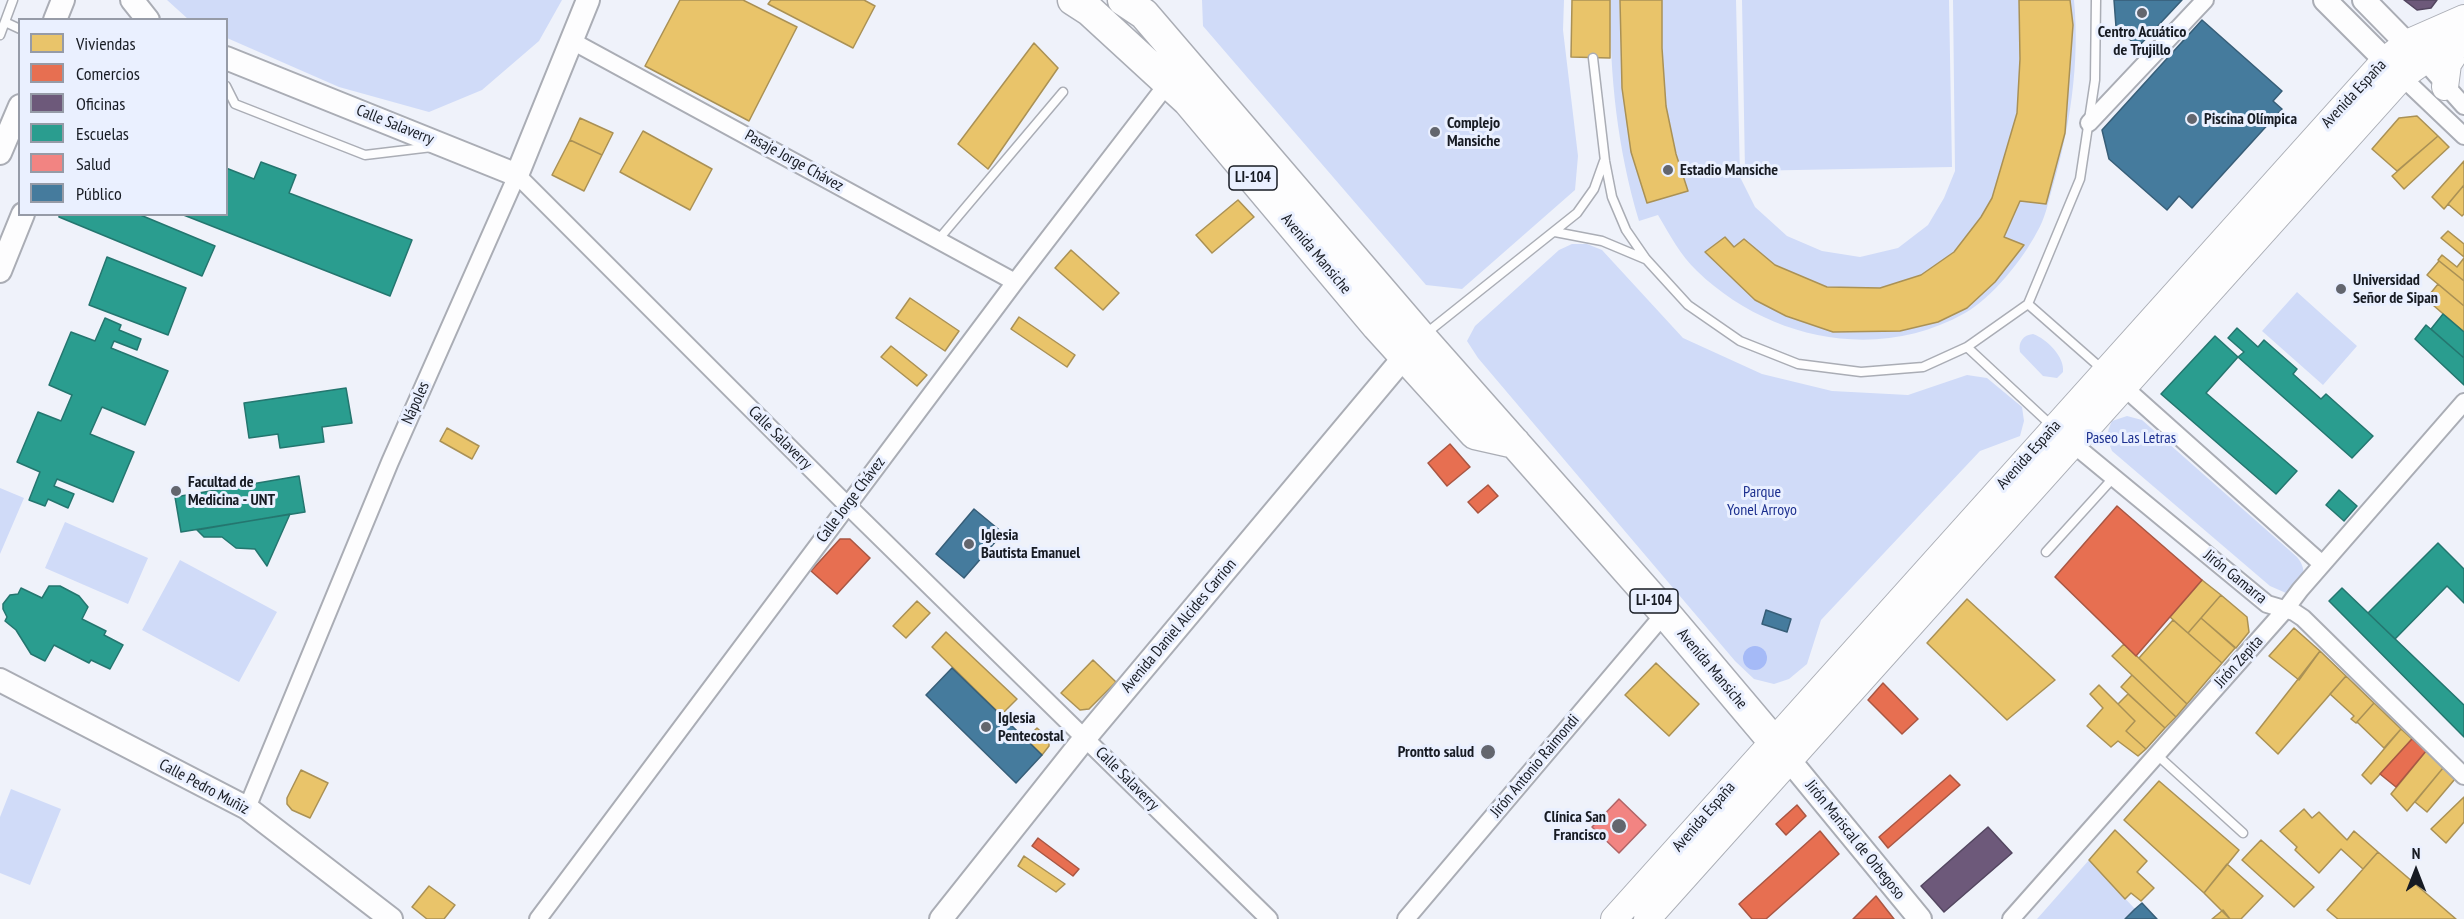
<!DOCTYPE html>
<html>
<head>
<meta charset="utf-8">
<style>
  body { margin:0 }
  #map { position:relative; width:2464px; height:919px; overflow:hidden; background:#eff2fa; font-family:"PT Sans Narrow",sans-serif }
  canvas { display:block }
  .legend { position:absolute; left:18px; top:18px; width:210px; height:198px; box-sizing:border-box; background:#eaf0ff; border:2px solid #969ba7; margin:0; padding:8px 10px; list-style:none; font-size:18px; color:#171b23 }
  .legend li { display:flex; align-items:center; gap:12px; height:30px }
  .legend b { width:30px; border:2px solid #969ba7 }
  .north { position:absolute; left:2386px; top:841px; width:60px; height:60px; -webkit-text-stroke:4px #eaf0ff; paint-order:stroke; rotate:0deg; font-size:16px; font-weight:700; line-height:24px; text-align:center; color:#171b23 }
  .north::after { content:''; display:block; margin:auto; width:21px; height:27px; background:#171b23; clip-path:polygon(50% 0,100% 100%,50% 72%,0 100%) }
</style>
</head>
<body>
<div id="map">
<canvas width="2464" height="919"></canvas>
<ul class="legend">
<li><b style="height:16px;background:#e9c46a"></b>Viviendas</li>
<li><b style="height:16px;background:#e76f51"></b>Comercios</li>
<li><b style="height:16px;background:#6d597a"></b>Oficinas</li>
<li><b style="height:16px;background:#2a9d8f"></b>Escuelas</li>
<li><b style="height:16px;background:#f28482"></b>Salud</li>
<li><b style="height:16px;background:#457b9d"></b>Público</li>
</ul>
<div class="north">N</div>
</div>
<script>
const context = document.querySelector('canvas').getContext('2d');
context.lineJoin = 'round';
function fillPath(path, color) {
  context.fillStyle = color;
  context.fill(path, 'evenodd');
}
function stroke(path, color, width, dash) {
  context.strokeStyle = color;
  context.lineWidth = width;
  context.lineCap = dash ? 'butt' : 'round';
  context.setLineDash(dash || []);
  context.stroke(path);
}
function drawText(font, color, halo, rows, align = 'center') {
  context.font = font + ' "PT Sans Narrow",sans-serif';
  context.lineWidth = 6;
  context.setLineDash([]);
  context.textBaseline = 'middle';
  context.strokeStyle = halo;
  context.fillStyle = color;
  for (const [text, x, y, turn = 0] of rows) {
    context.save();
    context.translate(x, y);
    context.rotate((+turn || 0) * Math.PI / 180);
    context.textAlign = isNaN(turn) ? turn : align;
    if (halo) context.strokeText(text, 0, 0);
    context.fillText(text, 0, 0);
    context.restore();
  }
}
const green = new Path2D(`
  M167,0H562L539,41L482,90L429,112L339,87L227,38L226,20L188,19Z
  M1202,0H1564L1563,30L1578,156L1575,190L1462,289L1426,285L1203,26Z
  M1610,0H1736L1740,177L1755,207L1787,236L1822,251L1860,257L1898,248L1928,225L1944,198L1955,171L1953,0H2074C2080,62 2070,129 2052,189C2048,203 2045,219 2037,232C2023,259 1992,298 1965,313C1877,363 1767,339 1697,271C1680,255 1670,235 1658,215L1639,221C1617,147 1610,77 1610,0Z
  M1742,0H1949L1952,167L1745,171Z
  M1572,244H1587L1602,250L1683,338L1762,374L1832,391L1908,395L1967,375L1987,378L2022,407L2024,421L2020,436L1980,451L1821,620L1807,664L1789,679L1774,684L1754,679L1735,661L1478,358L1467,341L1475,326L1559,250Z
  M2297,292L2357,346L2323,385L2262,331Z
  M2033,334C2047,339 2065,357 2063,372L2057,378L2043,376L2020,352C2018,342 2023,335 2033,334Z
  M2127,416L2142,420L2297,557C2309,571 2304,587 2286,593L2270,586L2112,451C2107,439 2106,433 2112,421Z
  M0,488L24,498L0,554Z
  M65,522L148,558L128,604L45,568Z
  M180,560L277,612L239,682L142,630Z
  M11,789L61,809L30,885L0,873V817Z
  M2089,860L2135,909L2125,919H2037Z`);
const water = new Path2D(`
  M1743 658a12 12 0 1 1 24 0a12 12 0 1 1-24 0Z`);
const homes = new Path2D(`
  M680,0H743L797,27L749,121L645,66Z
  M771,0H864L875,6L853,48L768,4Z
  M1572,0H1610V58L1571,57Z
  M1620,0H1662V48L1666,106L1676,154L1688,191L1647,203L1631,152L1622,88Z
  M2019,0H2070L2073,25L2065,133L2046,204L2020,201L2004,237L2024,245L1995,282L1967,308L1938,322L1900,331L1833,332L1786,316L1755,300L1705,252L1725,237L1734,247L1744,239L1775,265L1827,287L1880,288L1921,275L1954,252L1981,217L1992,198L2017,113L2020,59Z
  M1034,43L1058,68L988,169L958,144Z
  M2417,116L2438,136L2397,171L2372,149L2399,118Z
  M580,118L613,133L602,155L570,140Z
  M643,131L712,169L690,210L620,172Z
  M2438,136L2449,147L2404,189L2392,176Z
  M570,140L602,155L584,191L552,175Z
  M2464,161V185L2444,209L2432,197Z
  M2464,185V214L2462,216L2448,204Z
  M1238,200L1254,217L1212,253L1196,235Z
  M2448,231L2464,244V257L2441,238Z
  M1071,250L1119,293L1103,310L1055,268Z
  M2442,255L2457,267L2464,258V281L2438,260Z
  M2439,261L2464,281V306L2427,275Z
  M2438,284L2464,306V332L2426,299Z
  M910,298L959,331L945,351L896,318Z
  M1019,317L1075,355L1067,367L1011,329Z
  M891,346L927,375L917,386L881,357Z
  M447,428L479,446L472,459L440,441Z
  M2202,580L2221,595L2188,633L2170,617Z
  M2221,595L2247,617L2249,632L2236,648L2201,618Z
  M1967,599L2055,680L2007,720L1927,643Z
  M917,601L930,613L906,638L893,626Z
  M2201,618L2235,648L2222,663L2188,633Z
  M2173,620L2222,663L2187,704L2139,658Z
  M2294,628L2320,651L2299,680L2269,656Z
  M946,632L1017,699L1001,715L932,647Z
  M2124,644L2187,704L2176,717L2112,656Z
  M2320,651L2346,676L2278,754L2256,733Z
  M1093,660L1116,682L1089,709L1080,710L1061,693Z
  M1656,663L1699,704L1669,736L1625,695Z
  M2132,675L2176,717L2165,728L2121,687Z
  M2346,676L2374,703L2356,723L2351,719L2354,716L2330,694Z
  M2099,685L2135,721L2126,731L2146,749L2138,756L2118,741L2111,747L2087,726L2103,708L2090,694Z
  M2128,694L2165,728L2146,749L2126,731L2135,721L2118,704Z
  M2374,703L2401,729L2384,748L2357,722Z
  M1037,728L1049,739V746L1042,755L1026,739Z
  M2401,729L2412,739L2371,784L2362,775Z
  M2426,751L2443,768L2407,811L2391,794Z
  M2443,768L2455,779L2427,812L2415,802Z
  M301,770L328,783L310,818L292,810L287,804V798Z
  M2159,781L2239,850L2204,893L2124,820Z
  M2464,797V822L2446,843L2431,829Z
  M2304,809L2312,818L2319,812L2347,840L2354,831L2378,852L2363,869L2341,849L2319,873L2295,850L2297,847L2280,831Z
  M2115,830L2147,861L2137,872L2154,888L2141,901L2131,893L2125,899L2089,860Z
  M2261,840L2314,887L2294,907L2242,860Z
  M2378,852L2456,919H2338L2327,910Z
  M1024,856L1065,884L1056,892L1018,866Z
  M2227,864L2263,896L2241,919H2230L2204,893Z
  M429,886L455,905L444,919H427L412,907Z
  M2223,910L2230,919H2212Z`);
const shops = new Path2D(`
  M1450,444L1470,467L1447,486L1428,463Z
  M1488,485L1498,496L1478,513L1468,502Z
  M2117,506L2202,580L2136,656L2055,577Z
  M840,539H850L870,558L837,594L811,571Z
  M1883,683L1918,719L1902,734L1868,700Z
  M2412,739L2426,751L2396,787L2380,774Z
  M1950,775L1960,785L1888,848L1879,837Z
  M1797,805L1806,816L1786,835L1776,824Z
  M1820,831L1839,854L1766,919H1752L1739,904Z
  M1038,838L1079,869L1073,876L1032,846Z
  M1876,896L1894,919H1853Z`);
const offices = new Path2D(`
  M2404,0H2437L2431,8L2417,10Z
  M1988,827L2012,853L1944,912L1921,886Z`);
const schools = new Path2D(`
  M261,162L296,175L289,193L412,240L390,296L181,214H226V168L254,179Z
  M59,214H138L215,246L202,276L59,217Z
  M107,257L186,288L168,335L89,305Z
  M2443,314L2464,332V358L2431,329Z
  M105,318L121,325L119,330L141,339L137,350L114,341L111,348L168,371L145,425L102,407L90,434L134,452L113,502L57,479L54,486L74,494L68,508L48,499L45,506L29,500L40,472L17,462L38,412L61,421L72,395L49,385L71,332L95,341Z
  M2426,325L2464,358V385L2415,339Z
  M2237,328L2258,347L2264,340L2297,369L2293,374L2321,399L2326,394L2373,436L2352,458L2238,357L2244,352L2228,338Z
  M2215,336L2238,357L2206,393L2297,471L2276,494L2161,394Z
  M346,388L352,423L322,427L324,442L280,448L278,434L249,438L244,403Z
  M299,476L305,512L181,532L175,497Z
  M2339,490L2357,506L2344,521L2326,505Z
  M290,514L267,566L255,549L236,548L222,537H204L197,530Z
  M2438,543L2464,569V603L2447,586L2395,639L2368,613Z
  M49,586H60L79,596L88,607L82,619L106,631L104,635L123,645L110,669L91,660L89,663L54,645L45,661L31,654L16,630L5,621L7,617L3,609V604L10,595L18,594L21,588L42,598Z
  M2342,588L2464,705V737L2329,601Z`);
const health = new Path2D(`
  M1619,799L1646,825L1619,853L1592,827Z`);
const public = new Path2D(`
  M2114,0H2182L2138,47L2116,27Z
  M2202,20L2282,91L2273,101L2282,109L2192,208L2179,196L2167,210L2109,159L2102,130Z
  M974,509L1003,533L964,578L936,554Z
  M1766,610L1791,619L1787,632L1762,624Z
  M952,668L1042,755L1016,783L926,695Z
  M2142,903L2157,919H2125L2135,909Z`);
const lane = new Path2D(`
  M5,22L20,29
  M0,35L13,0
  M1593,58L1605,161L1612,197L1626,230L1646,259L1688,305L1740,341L1798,364L1861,372L1923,367L1967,347L2028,304L2080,179L2095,80L2096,0
  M226,86L235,104L365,155L432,147
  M1555,232L1602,241L1645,259
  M938,240L1063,92
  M2028,304L2102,369
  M1424,335L1577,213L1594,189L1604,161
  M1967,347L2052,426
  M2046,552L2114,477
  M2156,754L2243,833`);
const street = new Path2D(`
  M572,41L1015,282
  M2424,61L2464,106
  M2402,77L2464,136
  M2089,123L2205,0
  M2117,381L2322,564
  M2067,439L2267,604L2294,612L2303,618L2464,776
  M247,808L390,462L517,175L847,505L1269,919
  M538,919L1015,282L1168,83
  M1406,919L1665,613
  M2011,919L2285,610L2300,590L2464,402`);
const secondary = new Path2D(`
  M132,0L148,20
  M2325,0L2398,73
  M2364,0L2418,55
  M55,20L63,0
  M226,58L517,175L588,0
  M0,153L20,106
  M0,271L23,214
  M0,680L247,808L391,919
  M1790,761L1920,919
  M941,919L1085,738L1415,344`);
const primary = new Path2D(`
  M2445,87L2448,64L2461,44
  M1614,919L2385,60L2407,43L2464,18
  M1647,919L2402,77L2424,61L2464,43`);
const highway = new Path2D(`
  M1073,0L1090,11L1188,101L1377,326L1475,434L1515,443
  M1123,0L1144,14L1421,337L1665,613L1790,761`);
const markers = [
  [2142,13,6,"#63666e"],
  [2192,119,6,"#63666e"],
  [1435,132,6,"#63666e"],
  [1668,170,6,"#63666e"],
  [2341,289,6,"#63666e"],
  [176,491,6,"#63666e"],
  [969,544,6,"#63666e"],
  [986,727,6,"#63666e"],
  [1488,752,8,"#63666e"],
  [1619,826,8,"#63666e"]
];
const shields = [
  [1253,178,48],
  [1654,601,48]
];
const shieldNames = [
  ["LI-104",1253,178],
  ["LI-104",1654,601]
];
const poiNames = [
  ["Centro Acuático",2142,32,"center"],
  ["de Trujillo",2142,50,"center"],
  ["Piscina Olímpica",2204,119],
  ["Complejo",1447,123],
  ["Mansiche",1447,141],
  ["Estadio Mansiche",1680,170],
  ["Universidad",2353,280],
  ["Señor de Sipan",2353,298],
  ["Facultad de",188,482],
  ["Medicina - UNT",188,500],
  ["Iglesia",981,535],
  ["Bautista Emanuel",981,553],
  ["Iglesia",998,718],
  ["Pentecostal",998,736],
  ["Prontto salud",1474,752,"right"],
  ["Clínica San",1606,817,"right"],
  ["Francisco",1606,835,"right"]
];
const streetNames = [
  ["Avenida España",2354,94,-47],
  ["Calle Salaverry",395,125,22],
  ["Pasaje Jorge Chávez",794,161,29],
  ["Avenida Mansiche",1316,254,50],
  ["Nápoles",416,403,-66],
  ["Calle Salaverry",780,438,45],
  ["Avenida España",2029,455,-48],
  ["Calle Jorge Chávez",851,500,-53],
  ["Jirón Gamarra",2235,577,39],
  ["Avenida Daniel Alcides Carrion",1179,626,-50],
  ["Jirón Zepita",2239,662,-48],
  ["Avenida Mansiche",1712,669,50],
  ["Jirón Antonio Raimondi",1535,766,-50],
  ["Calle Salaverry",1127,779,45],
  ["Calle Pedro Muñiz",204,787,28],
  ["Avenida España",1704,817,-49],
  ["Jirón Mariscal de Orbegoso",1855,840,51]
];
const parkNames = [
  ["Paseo Las Letras",2131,438],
  ["Parque",1762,492],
  ["Yonel Arroyo",1762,510]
];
fillPath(green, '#d0dbf8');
fillPath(water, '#a5baf7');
fillPath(homes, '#e9c46a');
stroke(homes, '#aa9155', 1.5);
fillPath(shops, '#e76f51');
stroke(shops, '#a95643', 1.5);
fillPath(offices, '#6d597a');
stroke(offices, '#534660', 1.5);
fillPath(schools, '#2a9d8f');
stroke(schools, '#24766f', 1.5);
fillPath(health, '#f28482');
stroke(health, '#b06466', 1.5);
fillPath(public, '#457b9d');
stroke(public, '#375e78', 1.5);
stroke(lane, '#aaadb5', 11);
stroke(street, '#aaadb5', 20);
stroke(secondary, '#aaadb5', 26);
stroke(primary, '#aaadb5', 28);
stroke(highway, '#aaadb5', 33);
stroke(lane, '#fdfdfe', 8);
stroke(street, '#fdfdfe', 16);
stroke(secondary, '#fdfdfe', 22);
stroke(primary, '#fdfdfe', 26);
stroke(highway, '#fdfdfe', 30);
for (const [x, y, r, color] of markers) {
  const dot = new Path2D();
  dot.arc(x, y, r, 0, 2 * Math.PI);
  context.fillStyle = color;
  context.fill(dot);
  stroke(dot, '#eaf0ff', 2);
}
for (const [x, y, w] of shields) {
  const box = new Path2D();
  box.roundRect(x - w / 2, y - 12, w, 24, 4.5);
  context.fillStyle = '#eaf0ff';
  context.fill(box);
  stroke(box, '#171b23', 1.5);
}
drawText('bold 15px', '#171b23', null, shieldNames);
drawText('bold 16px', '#171b23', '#eaf0ff', poiNames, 'left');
drawText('16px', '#171b23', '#eaf0ff', streetNames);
drawText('16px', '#1d308f', '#eaf0ff', parkNames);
</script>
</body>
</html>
